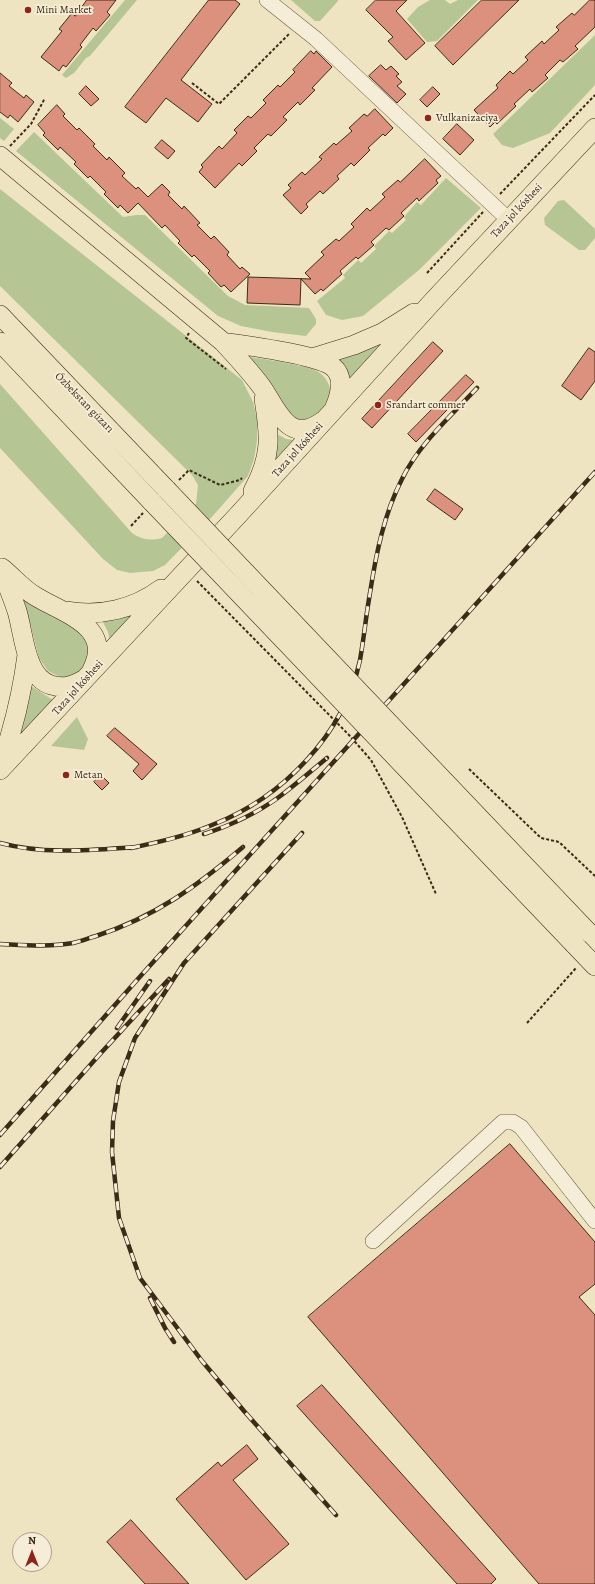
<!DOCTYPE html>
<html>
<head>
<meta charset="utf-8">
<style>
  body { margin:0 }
  #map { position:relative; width:595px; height:1584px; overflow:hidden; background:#efe4c1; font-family:Alegreya,serif }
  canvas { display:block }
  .north { position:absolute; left:12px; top:1532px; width:40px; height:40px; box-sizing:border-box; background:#f5edd7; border:1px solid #ab9f89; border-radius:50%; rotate:0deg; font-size:11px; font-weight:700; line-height:16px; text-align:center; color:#3c2b15 }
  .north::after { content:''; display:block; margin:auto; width:14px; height:18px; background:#8f2418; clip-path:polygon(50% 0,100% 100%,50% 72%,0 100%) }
</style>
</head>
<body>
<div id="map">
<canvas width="595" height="1584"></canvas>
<div class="north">N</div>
</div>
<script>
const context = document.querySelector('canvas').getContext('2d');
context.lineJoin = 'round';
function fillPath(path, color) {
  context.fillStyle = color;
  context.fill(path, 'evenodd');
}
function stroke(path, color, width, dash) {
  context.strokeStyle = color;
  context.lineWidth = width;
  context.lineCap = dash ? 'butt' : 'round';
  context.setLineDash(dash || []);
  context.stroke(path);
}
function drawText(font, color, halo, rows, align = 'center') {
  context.font = font + ' Alegreya,serif';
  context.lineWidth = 3.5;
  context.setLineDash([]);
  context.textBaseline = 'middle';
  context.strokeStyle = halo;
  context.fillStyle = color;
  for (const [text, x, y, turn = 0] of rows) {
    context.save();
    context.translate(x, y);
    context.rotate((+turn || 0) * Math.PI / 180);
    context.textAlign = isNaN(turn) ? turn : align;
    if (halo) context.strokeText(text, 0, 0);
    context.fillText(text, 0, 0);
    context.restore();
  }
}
const green = new Path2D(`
  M125,0H137L90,56L86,58L74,73L66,78L62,75Z
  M291,0H338V1L320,21H315Z
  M430,0H445L450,4L458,0H478L437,41L427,42L407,19L418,7Z
  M595,35V85L550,133L513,148L502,145L493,134Z
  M0,118L14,129L4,141L0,138Z
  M34,132L123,217L137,215H145L228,296L245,305L309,308L316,319V324L306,336L272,332L241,326L218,316L16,151Z
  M446,178L481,208L419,270L363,316L342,320L326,315L317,301L345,278L343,275L358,260L361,263L376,249L374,246L389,231L392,233L406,220L404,217L417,202L421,205Z
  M0,189L242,380L253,402L257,419V441L254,459L248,476L210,519L165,565L153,571L130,573L117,570L103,559L0,448V384L132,533C142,540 151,541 162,538L196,504L198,485L192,475L0,286Z
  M564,200L595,229V238L585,250H579L545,225L544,218L558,201Z
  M384,340L349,381L335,358Z
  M250,357C263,359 313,366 320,373C329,380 331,390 333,400L314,419H297L285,411L276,396Z
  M277,434L286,439L294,440L273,462Z
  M24,600L83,633L89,647L88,664L78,674L62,678L48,671L39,658Z
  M134,614L110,641L108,632L103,622L119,620Z
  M31,686L53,700L16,743Z
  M77,717L88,739L84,750L51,746Z`);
const building = new Path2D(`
  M87,0H116L107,12L110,15L96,31L93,28L80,45L82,47L66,67L63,65L59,71L41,57L62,31L59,29L72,13L75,16Z
  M209,0H235L240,4L181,80L212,104L198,122L166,98L146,123L125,107Z
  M376,0H407L396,11L425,43L406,60L388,41L393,37L366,10Z
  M482,0H519L453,65L435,46Z
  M590,0H595V27L575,46L578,49L563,62L560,60L545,75L548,78L532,92L530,89L514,104L516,106L497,124L495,122L490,127L474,110L498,88L496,85L510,71L513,74L528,60L525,57L542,41L544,44L559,30L556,27L572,13L574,15Z
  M311,51L314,54L316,51L332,67L312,88L315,90L300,105L298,102L283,117L287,120L271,136L268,134L254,148L257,151L242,166L239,163L215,188L199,172L203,167L201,165L219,146L222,149L237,133L234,130L248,116L251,118L266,103L263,100L278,85L280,87L295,72L293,70Z
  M381,65L386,70L391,66L399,74L396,76L402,82L397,86L406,94L397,103L369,76Z
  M0,73L12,83L9,86L24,98L26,95L34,102L18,122L10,115L8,118L0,112Z
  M86,86L99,99L91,106L79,94Z
  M433,87L440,94L427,107L420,100Z
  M57,105L65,114L63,116L77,130L79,128L95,144L93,146L107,160L109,157L125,173L122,176L136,189L138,187L148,197L162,184L170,192L168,195L182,209L184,206L200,223L197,225L211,239L214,236L229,252L227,255L240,269L242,267L250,274L231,292L224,285L221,287L208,273L210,271L194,255L192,257L178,243L180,241L165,225L162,228L138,203L128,213L120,205L118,208L104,194L106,192L90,176L88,178L74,164L76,162L60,147L58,150L43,135L45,133L38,125Z
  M375,109L393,128L385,136L383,134L368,148L370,150L354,166L351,163L337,176L339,179L323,194L320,191L306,204L308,207L301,214L283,195L291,188L288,185L302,172L305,175L322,159L319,157L334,143L336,145L352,131L349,128L364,114L367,116Z
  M457,124L474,140L460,155L443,139Z
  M162,140L175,151L168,159L155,148Z
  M425,159L441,176L436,180L438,183L419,201L417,198L401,213L404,216L389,230L386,228L371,242L374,245L358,259L356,257L340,271L342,274L323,291L321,289L315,294L301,279L300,305L247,303L248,277L311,279L305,273L324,255L321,252L336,239L339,241L354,227L351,224L367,208L370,211L385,197L382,194L398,180L400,182Z
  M433,342L443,351L372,428L362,419Z
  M589,348L595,352V381L581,400L562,386Z
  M466,375L474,382L416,442L408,434Z
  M435,489L463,509L455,520L427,500Z
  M115,728L157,764L142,780L133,771L139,764L107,736Z
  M101,775L109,783L102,790L94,782Z
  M510,1144L595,1242V1284L579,1297L595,1315V1584H539L308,1317Z
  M322,1385L496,1579L491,1584H457L297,1406Z
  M247,1445L258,1459L233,1480L289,1544L246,1580L176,1499L218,1462L221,1466Z
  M131,1520L189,1584H145L107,1542Z`);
const path = new Path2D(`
  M192,83L219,104L289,34
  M10,146L31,124L45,98
  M500,194L595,95
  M427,273L483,212
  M189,333L186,338L226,369
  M179,480L189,470L220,485L240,480L242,478
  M131,526L143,513
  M197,581L349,735L371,760L402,817L436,894
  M469,769L541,838L559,842L595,876
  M527,1023L576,968`);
const minor = new Path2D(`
  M267,0L316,39L509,220
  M373,1241L503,1122H513L521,1127L595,1221`);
const major = new Path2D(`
  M0,156L223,342C236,356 249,370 261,386C277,408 288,447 323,421
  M0,315L167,490
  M0,342L153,503
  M223,342C247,346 316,354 333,367C345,377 340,395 335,407
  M312,358L354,345L382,333L414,313
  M253,491C272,456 270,436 264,399
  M1,568C6,582 12,596 17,611C24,634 25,677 51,685C64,689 72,686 83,680
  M2,568C13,577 23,589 35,596C64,614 114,626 92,670
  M67,611C100,617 134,609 161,589
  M0,768C13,730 22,694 27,655
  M0,770L239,514L434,300L595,128
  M574,944L595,966`);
const rail = new Path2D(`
  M302,833L184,963L135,1038L119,1082L113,1121L112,1152L119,1218L140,1278L202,1361L244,1411L336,1515
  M204,834C229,826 257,813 279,797C295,785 311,771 327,758
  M0,843C45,855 91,850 137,847
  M131,848C159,842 186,836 212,825C282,798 344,735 360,660C364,638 366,615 370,593C376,554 384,514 402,479C419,444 450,417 477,388
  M0,944C24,945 49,947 73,943C81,941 89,938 96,936C155,917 197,886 243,847
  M117,1028L150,981
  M0,1135L137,980L595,472
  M0,1167L100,1054L169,979
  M150,1298L165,1328L174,1342`);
const majorBridge = new Path2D(`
  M167,490L588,932
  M153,503L574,944`);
const markers = [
  [28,10,4,"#8f2418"],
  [428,118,4,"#8f2418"],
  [378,405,4,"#8f2418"],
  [66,775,4,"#8f2418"]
];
const poiNames = [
  ["Mini Market",36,10],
  ["Vulkanizaciya",436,118],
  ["Srandart commer",386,405],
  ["Metan",74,775]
];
const streetNames = [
  ["Taza jol kóshesi",517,211,-47],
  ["Ózbekstan gúzarı",84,403,46],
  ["Taza jol kóshesi",298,450,-48],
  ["Taza jol kóshesi",78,688,-48]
];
fillPath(green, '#b6c594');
fillPath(building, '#db917e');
stroke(building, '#3c2b15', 1);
stroke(minor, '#695940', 16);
stroke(major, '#3c2b15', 20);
stroke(path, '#3c2b15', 2, [3, 2]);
stroke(minor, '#f5edd7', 15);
stroke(major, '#efe4c1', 19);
stroke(rail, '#3c2b15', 4.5);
stroke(rail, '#f5edd7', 3, [9]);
stroke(majorBridge, '#3c2b15', 20, []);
stroke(majorBridge, '#efe4c1', 19);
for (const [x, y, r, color] of markers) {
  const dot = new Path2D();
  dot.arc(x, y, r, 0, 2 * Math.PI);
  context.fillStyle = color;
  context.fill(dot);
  stroke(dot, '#f5edd7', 1.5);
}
drawText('11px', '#3c2b15', '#f5edd7', poiNames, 'left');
drawText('11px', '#3c2b15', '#f5edd7', streetNames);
</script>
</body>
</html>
